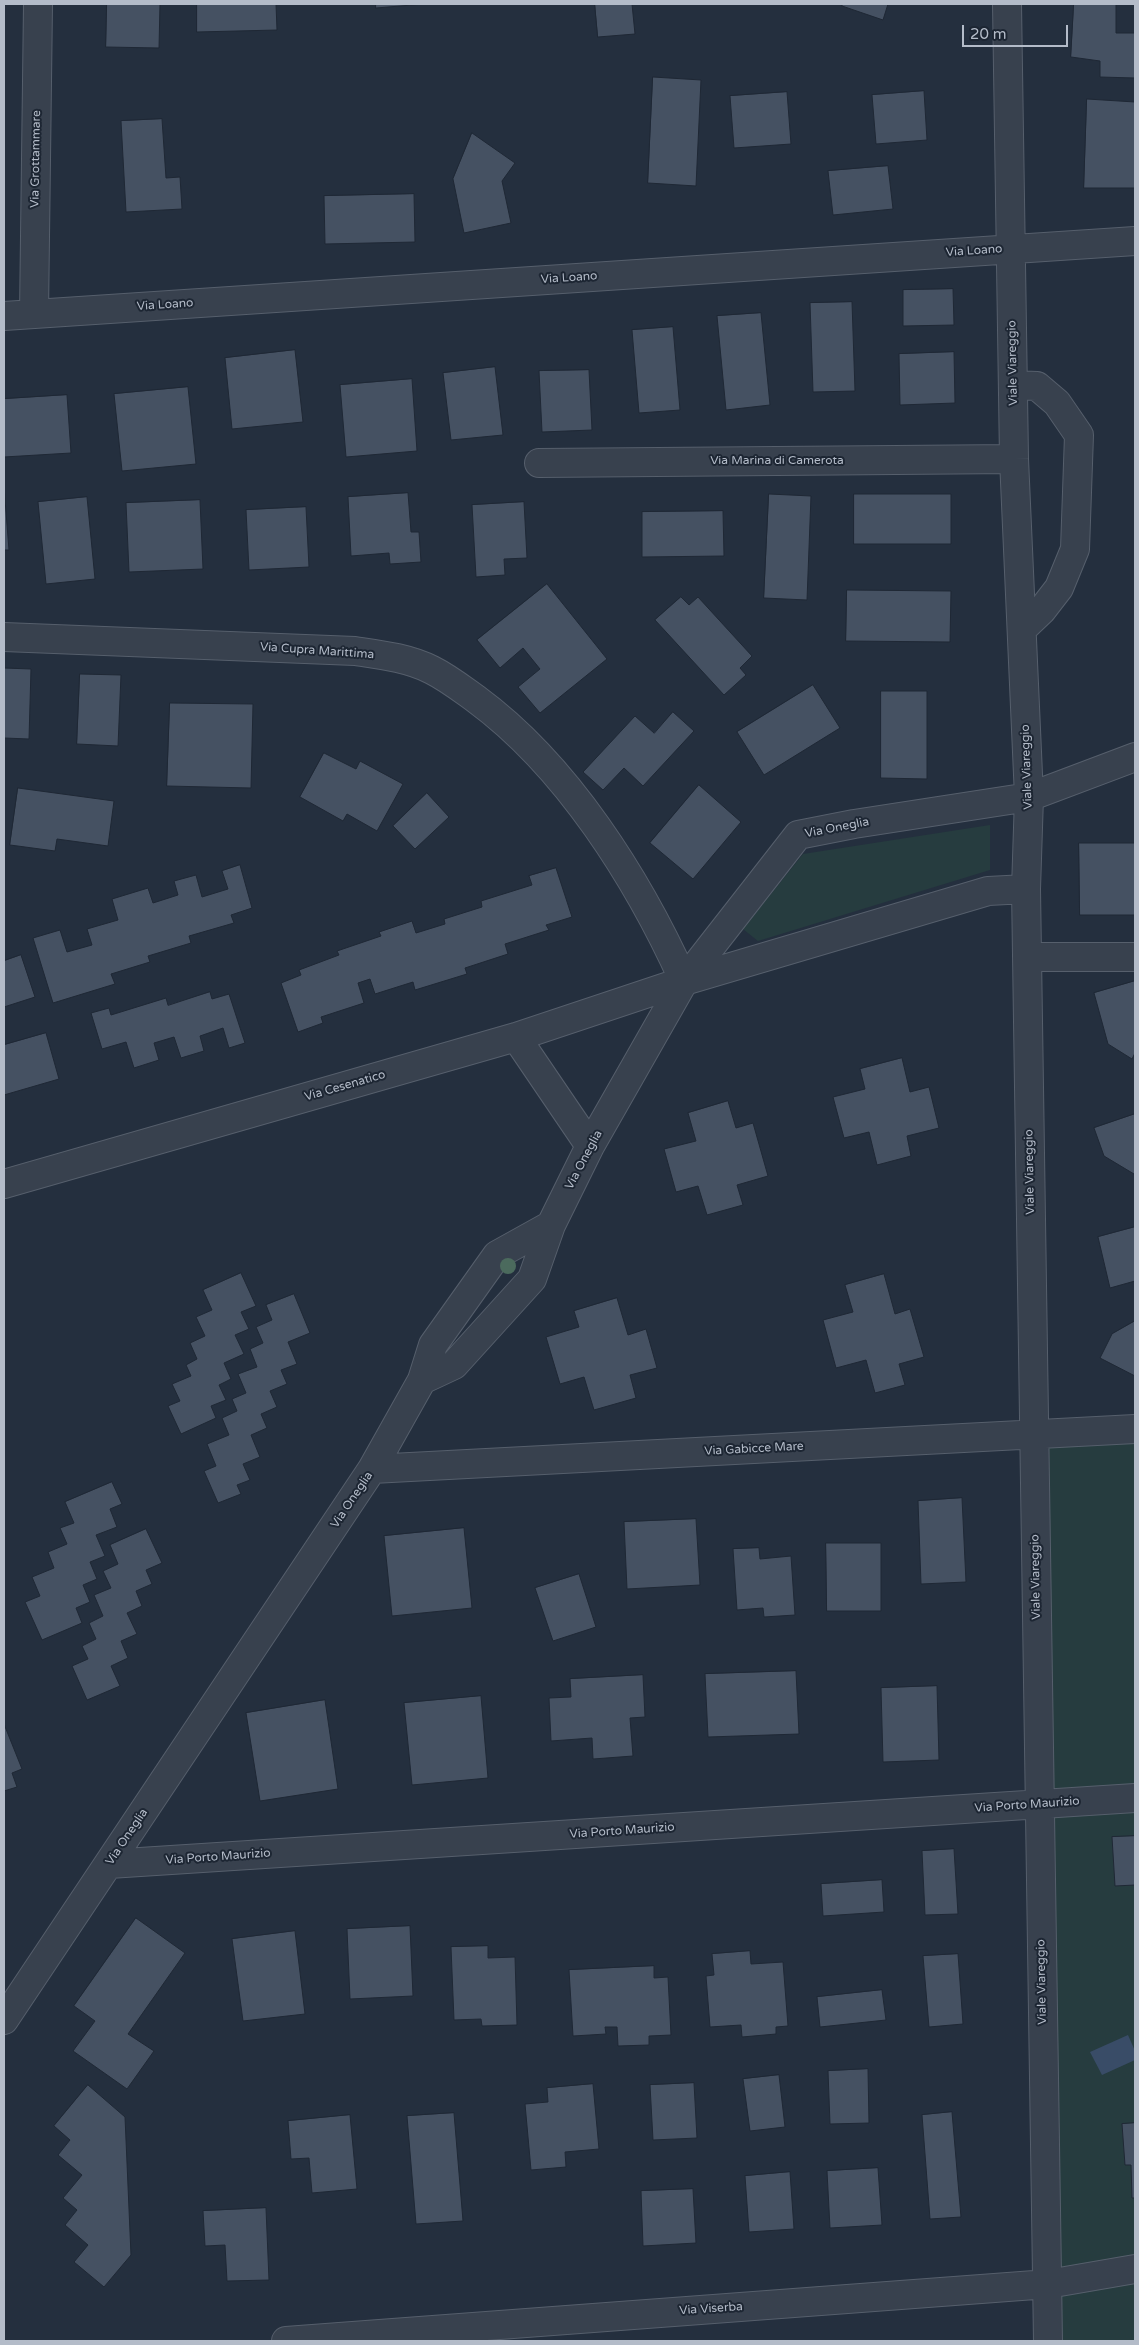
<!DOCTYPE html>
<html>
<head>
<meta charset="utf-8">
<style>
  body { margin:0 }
  #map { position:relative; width:1139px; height:2345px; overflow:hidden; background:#242f3e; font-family:"Varela Round",sans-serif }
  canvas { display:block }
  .frame { position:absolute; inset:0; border:5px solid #b4bcc9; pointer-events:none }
  .scale { position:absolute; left:962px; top:25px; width:106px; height:22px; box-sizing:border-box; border:2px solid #b4bcc9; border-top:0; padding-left:6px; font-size:15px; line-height:18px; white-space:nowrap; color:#b4bcc9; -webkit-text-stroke:4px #1d2633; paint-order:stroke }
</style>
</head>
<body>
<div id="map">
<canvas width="1139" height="2345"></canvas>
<div class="frame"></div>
<div class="scale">20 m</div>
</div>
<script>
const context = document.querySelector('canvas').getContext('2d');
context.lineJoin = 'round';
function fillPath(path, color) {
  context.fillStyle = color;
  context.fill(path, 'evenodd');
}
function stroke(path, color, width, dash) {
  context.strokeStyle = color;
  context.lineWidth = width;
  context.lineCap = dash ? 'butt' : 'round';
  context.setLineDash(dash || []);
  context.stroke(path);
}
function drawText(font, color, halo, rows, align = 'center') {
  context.font = font + ' "Varela Round",sans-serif';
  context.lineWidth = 4;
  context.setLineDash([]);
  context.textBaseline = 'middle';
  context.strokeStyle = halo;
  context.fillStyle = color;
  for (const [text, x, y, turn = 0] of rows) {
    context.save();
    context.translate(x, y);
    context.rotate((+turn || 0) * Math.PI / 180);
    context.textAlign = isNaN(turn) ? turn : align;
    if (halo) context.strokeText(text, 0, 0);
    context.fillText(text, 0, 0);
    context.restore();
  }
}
const green = new Path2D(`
  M990,825V870L758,941L743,929L803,854Z
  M1135,1429V2341H1049L1034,1434Z`);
const water = new Path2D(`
  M1128,2035L1135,2051V2060L1102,2075L1090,2052Z`);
const building = new Path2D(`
  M107,4H160L159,48L106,47Z
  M197,4H276L277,30L197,32Z
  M376,4H424L376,8Z
  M595,4H632L635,34L598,37Z
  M843,4H888L883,20L842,6Z
  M1074,4H1116V33H1135V78L1100,77V61L1071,57Z
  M653,77L701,80L696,186L648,183Z
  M924,91L927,140L876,144L872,95Z
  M787,92L791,144L734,148L730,96Z
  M1087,99L1135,102V188H1084Z
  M162,119L166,178L180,177L182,209L126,212L121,121Z
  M472,133L515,163L502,181L511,223L464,233L453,179Z
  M888,166L893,209L833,215L828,171Z
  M414,194L415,242L325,244L324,196Z
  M953,289L954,325L903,326V290Z
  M852,302L855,391L813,392L810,303Z
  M761,313L770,405L726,410L717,316Z
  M673,327L680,410L639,413L632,330Z
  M295,350L303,422L232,429L225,358Z
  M954,352L955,403L900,405L899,354Z
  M495,367L503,435L451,440L443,373Z
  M589,370L592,430L542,432L539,371Z
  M412,379L417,451L346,457L340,385Z
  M188,387L196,464L122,471L114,394Z
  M67,395L71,453L4,457V399Z
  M4,487L9,550H4Z
  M408,493L411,532H419L421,562L390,564L389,553L351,556L348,497Z
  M769,494L811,496L807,600L764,598Z
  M854,494H951V544H854Z
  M87,497L95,579L46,584L38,502Z
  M200,500L203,569L129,572L126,503Z
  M524,502L527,558L504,559L505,575L476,577L472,505Z
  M306,507L309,567L249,570L246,510Z
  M723,511L724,556L642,557V512Z
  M547,584L607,659L540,713L518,687L540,669L523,648L500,668L477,640Z
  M847,590L951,591L950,642L846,641Z
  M681,597L689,605L698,597L752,656L740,668L746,675L724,695L655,620Z
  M4,668L31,669L29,739L4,738Z
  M80,674L121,675L118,746L77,744Z
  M813,685L840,728L764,775L737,732Z
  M881,691H927V779L881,778Z
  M170,703L253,704L251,788L167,786Z
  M673,712L694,731L643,786L624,768L603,790L583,772L635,716L654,733Z
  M324,753L356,769L360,761L403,784L377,831L347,814L343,821L300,797Z
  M699,785L741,822L693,879L650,843Z
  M18,788L114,801L108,846L57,839L55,851L10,845Z
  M427,793L449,817L415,849L393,826Z
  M1079,843H1135V915H1080Z
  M240,865L252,908L231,915L234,923L189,936L191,943L148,956L150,962L111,974L115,984L53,1003L33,938L60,930L67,952L92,945L87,929L118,920L112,899L148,888L153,903L178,895L174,881L196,875L202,897L228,889L222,871Z
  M556,868L572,917L546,925L549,930L505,944L508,954L465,968L467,974L415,990L413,982L375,994L370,979L358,983L364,1003L321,1017L323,1023L298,1032L281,983L301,975L299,970L339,955L337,951L381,936L379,932L412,921L416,933L445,924L444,919L482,907L481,901L532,885L529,876Z
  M21,955L35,997L4,1007V961Z
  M1135,981V1053L1132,1059L1108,1044L1094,993Z
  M210,992L212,999L229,994L245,1043L229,1048L223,1028L200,1036L204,1051L181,1058L174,1037L154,1043L159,1060L134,1068L126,1042L102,1049L91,1013L109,1008L111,1015L166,998L168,1005Z
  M46,1033L59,1079L4,1095V1045Z
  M902,1058L910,1092L929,1087L939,1128L907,1136L911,1156L877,1165L869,1132L844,1138L833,1097L865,1089L860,1069Z
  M728,1101L736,1128L753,1123L768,1176L737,1185L743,1205L707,1215L698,1186L676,1192L664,1149L696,1141L688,1113Z
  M1135,1114V1173L1134,1174L1104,1156L1094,1128Z
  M1135,1227V1281L1110,1288L1098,1237Z
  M241,1273L256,1306L241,1312L249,1329L235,1335L244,1354L224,1363L231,1379L219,1385L226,1400L211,1406L216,1418L181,1434L168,1406L180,1401L172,1384L191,1376L186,1365L197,1359L190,1343L205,1336L196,1317L212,1310L203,1290Z
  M884,1274L895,1314L910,1309L924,1357L899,1364L905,1385L875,1393L866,1360L836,1368L823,1320L853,1312L845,1285Z
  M294,1294L310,1333L288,1342L297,1364L281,1370L287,1384L270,1391L277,1407L261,1414L267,1428L251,1435L260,1457L243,1464L250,1480L237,1485L241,1494L218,1503L204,1471L216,1466L207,1444L229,1435L222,1418L237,1411L232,1399L246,1393L238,1374L257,1367L250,1349L263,1343L256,1327L272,1320L266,1305Z
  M617,1298L628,1335L646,1329L657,1368L630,1375L636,1398L594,1410L584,1377L560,1384L546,1337L579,1327L574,1311Z
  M1135,1321V1376L1100,1358L1112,1334Z
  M112,1482L122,1504L110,1509L117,1527L96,1535L105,1556L90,1562L97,1579L83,1585L90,1602L76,1608L82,1623L42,1640L25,1602L40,1596L32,1577L54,1568L48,1552L67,1544L60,1528L74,1523L65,1502Z
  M962,1498L966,1582L921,1584L918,1501Z
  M696,1519L700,1585L627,1589L624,1522Z
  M464,1528L472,1608L392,1616L384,1536Z
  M146,1529L162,1563L146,1570L152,1584L136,1591L142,1606L127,1613L137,1634L121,1641L128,1658L111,1666L120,1686L87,1700L72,1666L88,1659L82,1646L96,1639L89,1623L103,1616L94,1595L111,1588L103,1571L118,1564L110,1545Z
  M826,1543H881V1611H827Z
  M759,1548L760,1559L791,1556L795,1615L764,1617L763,1608L737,1610L733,1549Z
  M579,1574L596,1627L553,1641L535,1588Z
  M796,1671L799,1734L708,1737L705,1674Z
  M643,1675L645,1717L630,1718L633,1756L593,1759L592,1738L551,1741L549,1698L571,1697L570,1679Z
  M937,1686L939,1760L883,1762L881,1688Z
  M481,1696L488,1778L412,1785L404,1703Z
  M325,1700L338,1789L260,1801L246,1713Z
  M4,1724L22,1769L12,1773L17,1787L4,1791Z
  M1135,1836V1885L1115,1886L1112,1837Z
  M954,1849L958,1914L925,1915L922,1851Z
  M882,1880L884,1912L823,1916L821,1884Z
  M136,1918L185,1953L128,2034L154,2051L127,2089L73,2051L95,2021L74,2006Z
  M410,1926L413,1996L350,1999L347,1929Z
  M295,1931L305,2014L243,2021L232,1939Z
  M488,1946V1958L515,1957L517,2025L482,2026L481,2019L454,2020L451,1947Z
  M750,1951L751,1964L783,1962L788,2026L776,2027V2034L742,2037L741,2025L710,2027L706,1976L714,1975L712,1954Z
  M958,1954L963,2024L929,2027L923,1956Z
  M654,1966V1978L668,1977L671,2035L649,2036V2045L618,2046L617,2027H605L606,2034L573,2036L569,1970Z
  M882,1990L886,2020L820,2027L817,1997Z
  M868,2069L869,2123L830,2124L828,2071Z
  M779,2075L785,2127L750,2131L743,2079Z
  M694,2083L697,2138L653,2140L650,2085Z
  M593,2084L599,2149L565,2152L566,2167L531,2170L525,2104L548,2102L547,2088Z
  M88,2085L125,2117L131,2255L104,2287L74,2262L88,2245L65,2225L77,2210L63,2198L82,2175L58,2155L70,2140L54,2126Z
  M952,2112L961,2217L930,2219L922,2115Z
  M454,2113L463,2221L416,2224L407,2116Z
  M350,2115L357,2189L312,2193L309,2158L291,2159L288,2121Z
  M1135,2123V2198H1132L1131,2165H1125L1122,2124Z
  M878,2168L882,2225L830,2228L827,2171Z
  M790,2172L794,2229L749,2232L745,2176Z
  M693,2189L696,2243L643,2246L641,2191Z
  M266,2208L269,2280L227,2281L225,2245L205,2246L203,2211Z`);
const minor = new Path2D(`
  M1007,4L1014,459L1029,797L1026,889L1048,2341
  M34,314L38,4
  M4,316L1135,241
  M1013,385L1037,386L1057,403L1079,435L1075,549L1059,588L1042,610L1022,629
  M539,463L1014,459
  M4,637L355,651C382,655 408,658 432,670C448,678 462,689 476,699C567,766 638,879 684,981
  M1027,957H1135
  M516,1037L590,1146
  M4,1184L516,1037L684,981L988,891L1026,889
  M422,1380L454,1365L532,1279L551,1225L590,1146L684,981L798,835L854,824L1029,797L1135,757
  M372,1469L1135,1429
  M109,1864L1135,1798
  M4,2020L372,1469L422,1380L433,1345L497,1255L551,1225
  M286,2341L1048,2284L1135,2269`);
const trees = [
  [508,1266]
];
const streetNames = [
  ["Via Grottammare",36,159,-89],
  ["Via Loano",974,251,-4],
  ["Via Loano",569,278,-4],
  ["Via Loano",165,305,-4],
  ["Viale Viareggio",1013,363,-91],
  ["Via Marina di Camerota",777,461],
  ["Via Cupra Marittima",317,651,4],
  ["Viale Viareggio",1027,767,-92],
  ["Via Oneglia",837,828,-11],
  ["Via Cesenatico",345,1086,-16],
  ["Via Oneglia",584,1160,-62],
  ["Viale Viareggio",1030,1172,-91],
  ["Via Gabicce Mare",754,1449,-3],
  ["Via Oneglia",352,1500,-56],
  ["Viale Viareggio",1036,1577,-91],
  ["Via Porto Maurizio",1027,1805,-4],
  ["Via Porto Maurizio",622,1831,-4],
  ["Via Oneglia",127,1837,-56],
  ["Via Porto Maurizio",218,1857,-4],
  ["Viale Viareggio",1042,1982,-91],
  ["Via Viserba",711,2309,-4]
];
fillPath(green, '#263c3f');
fillPath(water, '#394c67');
fillPath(building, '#455162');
stroke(building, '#1f2835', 1);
stroke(minor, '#565f6c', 30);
stroke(minor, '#38414e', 28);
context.fillStyle = '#4b6a5d';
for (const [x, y] of trees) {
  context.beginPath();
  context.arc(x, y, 8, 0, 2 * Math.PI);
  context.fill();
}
drawText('12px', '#b4bcc9', '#1d2633', streetNames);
</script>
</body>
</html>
